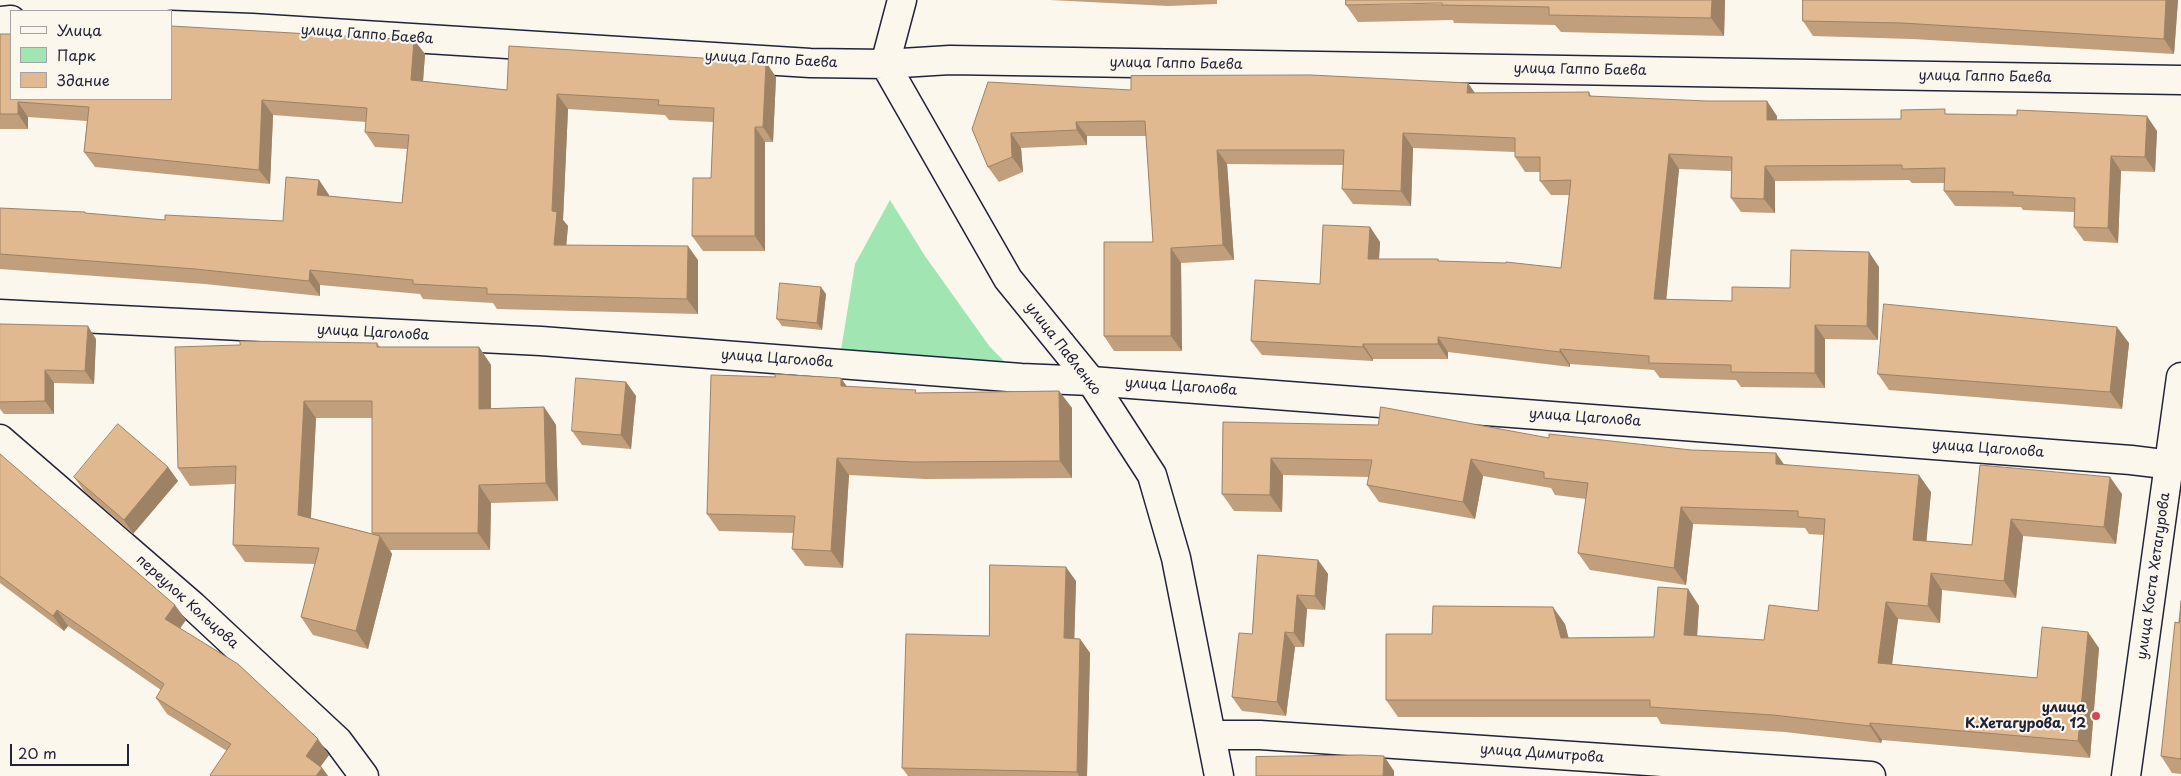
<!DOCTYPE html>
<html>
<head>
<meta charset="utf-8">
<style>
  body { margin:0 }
  #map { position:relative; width:2181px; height:776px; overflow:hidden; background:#fbf7ec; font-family:"Playpen Sans",sans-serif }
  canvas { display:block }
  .legend { position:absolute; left:10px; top:10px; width:162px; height:90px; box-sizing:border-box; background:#fbf7ec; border:1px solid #a4a2a5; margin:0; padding:6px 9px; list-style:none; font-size:15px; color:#22223b }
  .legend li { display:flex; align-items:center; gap:10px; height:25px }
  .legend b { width:25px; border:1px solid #a4a2a5 }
  .scale { position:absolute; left:10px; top:744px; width:119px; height:22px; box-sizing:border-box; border:2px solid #22223b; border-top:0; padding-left:6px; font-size:15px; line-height:18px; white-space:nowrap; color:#22223b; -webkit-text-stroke:4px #fbf7ec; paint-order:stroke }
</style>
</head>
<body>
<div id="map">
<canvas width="2181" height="776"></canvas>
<ul class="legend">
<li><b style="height:6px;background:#fbf7ec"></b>Улица</li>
<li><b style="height:14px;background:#a1e6b2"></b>Парк</li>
<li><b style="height:14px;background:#e0b990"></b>Здание</li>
</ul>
<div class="scale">20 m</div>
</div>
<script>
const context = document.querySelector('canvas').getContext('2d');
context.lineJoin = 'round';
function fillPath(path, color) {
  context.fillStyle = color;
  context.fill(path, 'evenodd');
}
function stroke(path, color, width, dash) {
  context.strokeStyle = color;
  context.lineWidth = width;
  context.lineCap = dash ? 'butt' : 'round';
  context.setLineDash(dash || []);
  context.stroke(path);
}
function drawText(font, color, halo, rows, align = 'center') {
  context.font = font + ' "Playpen Sans",sans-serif';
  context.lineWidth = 4.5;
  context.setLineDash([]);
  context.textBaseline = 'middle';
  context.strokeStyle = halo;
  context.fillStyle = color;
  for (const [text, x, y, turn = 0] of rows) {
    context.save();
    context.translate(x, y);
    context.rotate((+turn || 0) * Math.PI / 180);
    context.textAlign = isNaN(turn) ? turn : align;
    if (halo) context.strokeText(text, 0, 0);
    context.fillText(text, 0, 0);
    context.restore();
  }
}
const green = new Path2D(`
  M890,200L925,256L990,347L1021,378L841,350L855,264Z`);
const street = new Path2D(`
  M885,64L902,0
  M0,314L541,341L1021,378L1091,381L2131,460L2181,466
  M0,439L193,606L338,741L364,776`);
const secondary = new Path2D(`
  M0,21L11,20
  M171,25L252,28L810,63L885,64L950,60L2181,80
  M885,64L1008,279L1091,381L1152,475L1176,558L1219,776
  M1212,735H1260L1871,776
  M2126,776L2181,377`);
const wall = new Path2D(`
  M1050,0H1217V4L1168,6Z
  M1725,0L1724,36L1561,32L1555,25L1454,23L1453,20L1358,22L1346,5Z
  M1803,0H2178L2174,54L1912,39L1813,36L1803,21Z
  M0,34L414,40L425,54L423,81L507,90L776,77L773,142H765V251H703L692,236L711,178L713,122L669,120L665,115L568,109L563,220L568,226L566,245L698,260V314L497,309L493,303L423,299L420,294L320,285V296L205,284L0,269V208L165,220L283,221L319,180L329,195V196L402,203L407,149L375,147L365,132L366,122L273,115L270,184L95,167L84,152L87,121L28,117V129H0Z
  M1468,83L1475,93L1589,92L1591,96L1777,116V120L1901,119L1948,114L2157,131L2155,172L2121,171L2118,243L2084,241L2074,227V212L2023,210L2021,207L1955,206L1944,191L1945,183H1912L1909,180L1775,181V213L1741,212L1731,198V171L1679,169L1666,299L1732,301L1879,267L1878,340L1825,339V388L1741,387L1736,380L1660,378L1654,370L1570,364V367L1448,352V359H1373V361L1262,355L1251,341L1320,284L1370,227L1380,242L1379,259H1438L1439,261L1561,268L1569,195H1551L1540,181V172H1525L1515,157V152L1413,148L1411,206L1353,204L1342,189L1343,165L1227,164L1234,260L1181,263L1182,351H1114L1104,336L1153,242L1146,136H1087V145L1021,148L1023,172L999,182L988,167L972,129L1131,90Z
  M826,294L822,330L782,326L777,319Z
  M0,324L96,339L94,384L54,383V414H4L0,409Z
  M377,343L380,347H479L491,365V409L544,407L556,425L558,501L491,503L490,550H390L392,554L368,649L313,635L301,617L315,564L245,562L233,545L235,484L190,486L178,468ZM316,418H372V533L373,534L311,518Z
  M2129,343L2122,409L1889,390L1878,374Z
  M626,382L636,396L631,449L582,445L572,431Z
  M848,387L917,393L1059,391L1072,408V478L925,479L849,475L843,568L805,566L792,549L793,533L719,531L707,514Z
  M1223,422L1549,438L1784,464L1931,492L1926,541L1972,545L1980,465L2122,494L2116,544L2023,536L2016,598L1942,590L1940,623L1898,619L1892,664L2037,678L2099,648L2090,758L1882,740L1881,743L1785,732L1661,724L1657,717H1398L1386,700L1432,634L1565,624L1568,638L1654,637L1688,589L1699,606L1697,636L1764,640L1818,611L1824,535L1809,534L1805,528L1693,524L1686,585L1590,570L1578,553L1586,499L1555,495L1551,488L1483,476L1475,519L1379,502L1367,485L1369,477L1283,475L1282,512L1234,511L1222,494Z
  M0,454L186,620L180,628L329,755L321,766L328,776H210L227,751L167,714L156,698L161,690L68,626L64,631L0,583Z
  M168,467L178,481L133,534L84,491L74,477Z
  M1318,560L1328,574L1325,610L1307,609L1304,647H1295L1286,716L1242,711L1232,697L1252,634Z
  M1076,581L1074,638L1080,639L1090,653L1087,776H908L902,768L989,636Z
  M2181,601V774L2172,773L2161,756Z`);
const shadedWall = new Path2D(`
  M1712,0H1725L1724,36L1711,18Z
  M2166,0H2178L2174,54L2164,39Z
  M414,40L425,54L422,95L411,80Z
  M766,62L776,77L773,142L763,127Z
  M1468,83L1478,98L1467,93Z
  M557,94L568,109L563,220L568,226L565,260L554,245L552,211Z
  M262,100L273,115L270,184L259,170Z
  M1767,101L1777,116V135L1767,120Z
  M18,102L28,117V129L18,114Z
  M2147,116L2157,131L2155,172L2145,157Z
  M1076,122L1087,136V145L1077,130Z
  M755,127L765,142V251L755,236Z
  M1011,133L1021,148L1023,172L1012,157Z
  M1403,133L1413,148L1411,206L1401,191Z
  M1217,150L1227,164L1234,260L1223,245Z
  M1669,154L1679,169L1665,313L1654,299Z
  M2111,156L2121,171L2118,243L2108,228Z
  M1765,166L1775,181V213L1764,199Z
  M319,180L329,195L327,210L317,195Z
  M1370,227L1380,242L1378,274L1368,259Z
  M688,246L698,260V314L687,299Z
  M1171,248L1181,263L1182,351L1171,336Z
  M1869,252L1879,267L1878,340L1867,326Z
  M310,270L320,285V296L309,281Z
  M821,287L826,294L822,330L817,323Z
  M1815,325L1825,339V388L1815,373Z
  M88,326L96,339L94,384L85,371Z
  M2117,327L2129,343L2122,409L2110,392Z
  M1438,337L1448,352V359L1438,344Z
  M1363,344L1373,359V361L1363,347Z
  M479,347L491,365V427L479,409Z
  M1560,349L1570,364V367L1560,352Z
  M45,370L54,383V414L45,401Z
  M841,378L853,395L841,386Z
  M626,382L636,396L631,449L621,435Z
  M1059,391L1072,408V478L1060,461Z
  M304,401L316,418L310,532L298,515Z
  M544,407L556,425L558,501L546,483Z
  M1776,453L1788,470L1776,464Z
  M837,458L849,475L843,568L831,551Z
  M1271,458L1283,475L1282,512L1270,495Z
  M1471,459L1483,476L1475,519L1463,502Z
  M168,467L178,481L133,534L124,520Z
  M1919,475L1931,492L1925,557L1913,540Z
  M2110,477L2122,494L2116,544L2104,527Z
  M479,485L491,503L490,550L478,533Z
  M1681,507L1693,524L1686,585L1674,568Z
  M2011,519L2023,536L2016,598L2004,581Z
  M380,536L392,554L368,649L356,631Z
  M1318,560L1328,574L1325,610L1315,596Z
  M1066,567L1076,581L1074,652L1064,638Z
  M1931,573L1942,590L1940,623L1928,606Z
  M1688,589L1699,606L1696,652L1684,635Z
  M1297,595L1307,609L1304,647L1294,633Z
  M1886,602L1898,619L1890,680L1878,663Z
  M175,605L186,620L176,634L165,619Z
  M1553,607L1565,624L1573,655L1561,638Z
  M57,610L68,626L64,631L53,616Z
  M1285,632L1295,647L1286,716L1277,702Z
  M2088,632L2099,648L2090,758L2078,741Z
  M1080,639L1090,653L1087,776H1079L1077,772Z
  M1870,723L1882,740L1881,743L1870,726Z
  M318,739L329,755L317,771L306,756Z
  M1384,756L1394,771V776H1383Z
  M322,768L328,776H316Z`);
const building = new Path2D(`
  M1346,0H1712L1711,18L1549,15V7L1442,5V3L1346,5Z
  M1803,0H2166L2164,39L1902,23L1803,21Z
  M171,26L414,40L411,80L507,90L509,46L766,62L763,127H755V236H692L693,178H711L714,108L658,105L659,100L557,94L552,211L557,212L554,245L688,246L687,299L487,294V288L413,284V280L310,270L309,281L195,269L0,254V208L85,212V213L165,220V215L283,221L286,177L319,180L317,195L402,203L409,135L365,132L367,108L262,100L259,170L84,152L89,107L18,102V114H0V34H11V99H171Z
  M1311,75L1468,83L1467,93L1589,92V96L1707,101H1767V120L1901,119V110L1945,109V114L2017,115V110L2147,116L2145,157L2111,156L2108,228L2074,227L2075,198L2013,195V192L1944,191L1945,168L1902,169V165L1765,166L1764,199L1731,198L1732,157L1669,154L1654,299L1732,301V287L1790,288L1791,250L1869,252L1867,326L1815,325V373L1731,372V365L1649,363V356L1560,349V352L1438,337V344H1363V347L1251,341L1255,280L1320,284L1323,225L1370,227L1368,259H1438V261L1506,263V262L1561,268L1571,180L1540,181V157H1515V138L1403,133L1401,191L1342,189L1344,150H1217L1223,245L1171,248V336H1104V242H1153L1145,121L1076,122L1077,130L1011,133L1012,157L988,167L972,129L988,82L1131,90V76Z
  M780,283L821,287L817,323L777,319Z
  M1884,304L2117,327L2110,392L1878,374Z
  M0,324L88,326L85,371L45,370V401L0,402Z
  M240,341L377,343V347H479V409L544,407L546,483L479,485L478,533H372V401H304L298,515L380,536L356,631L301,617L319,548L233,545L236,466L178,468L175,347L240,345Z
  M775,374L841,378V386L916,390L915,393L1059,391L1060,461L913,462L837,458L831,551L792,549L795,516L707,514L711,375L775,377Z
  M576,378L626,382L621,435L572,431Z
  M1381,407L1549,438V434L1691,450L1776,453V464L1919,475L1913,540L1972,545L1980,465L2110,477L2104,527L2011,519L2004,581L1931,573L1928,606L1886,602L1878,663L2037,678L2042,627L2088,632L2078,741L1870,723V726L1773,715L1650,707V700H1386V634H1432L1433,606L1553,607L1561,638L1654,637L1658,587L1688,589L1684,635L1764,640L1769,605L1818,611L1825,519L1798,517V511L1681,507L1674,568L1578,553L1588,483L1544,478V472L1471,459L1463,502L1367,485L1372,460L1271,458L1270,495L1222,494L1223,422L1378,425Z
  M118,424L168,467L124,520L74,477Z
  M0,454L175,605L165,619L238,664L315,736L318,739L306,756L322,768L316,776H211L210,775L231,744L156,698L164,684L57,610L53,616L0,576Z
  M1258,555L1318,560L1315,596L1297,595L1294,633L1285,632L1277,702L1232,697L1239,633L1252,634Z
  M990,565L1066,567L1064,638L1080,639L1077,772L902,768L906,634L989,636Z
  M2181,601V759L2161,756L2175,622L2179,623Z
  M1360,755L1384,756L1383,776H1256V757Z`);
const markers = [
  [2096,716,5,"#d1495b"]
];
const streetNames = [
  ["улица Гаппо Баева",367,35,4],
  ["улица Гаппо Баева",771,60,3],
  ["улица Гаппо Баева",1176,64,1],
  ["улица Гаппо Баева",1580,70,1],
  ["улица Гаппо Баева",1985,77,1],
  ["улица Цаголова",373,333,3],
  ["улица Павленко",1063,349,52],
  ["улица Цаголова",777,359,4],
  ["улица Цаголова",1181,387,4],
  ["улица Цаголова",1585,418,4],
  ["улица Цаголова",1988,449,4],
  ["улица Коста Хетагурова",2154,576,-82],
  ["переулок Кольцова",187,602,42],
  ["улица Димитрова",1542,754,4]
];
const poiNames = [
  ["улица",2086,708],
  ["К.Хетагурова, 12",2086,724]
];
fillPath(green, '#a1e6b2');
stroke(street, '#22223b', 31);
stroke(secondary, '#22223b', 31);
stroke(street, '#fbf7ec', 28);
stroke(secondary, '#fbf7ec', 28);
fillPath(wall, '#c19f7c');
fillPath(shadedWall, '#9d8265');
fillPath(building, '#e0b990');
stroke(building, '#9d8265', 1);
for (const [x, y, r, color] of markers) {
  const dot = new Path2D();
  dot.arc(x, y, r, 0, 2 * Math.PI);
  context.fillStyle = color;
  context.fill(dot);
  stroke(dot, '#fbf7ec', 2);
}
drawText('14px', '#22223b', '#fbf7ec', streetNames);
drawText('bold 14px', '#22223b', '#fbf7ec', poiNames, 'right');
</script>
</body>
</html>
